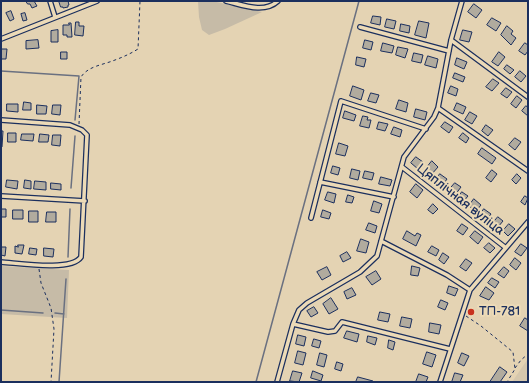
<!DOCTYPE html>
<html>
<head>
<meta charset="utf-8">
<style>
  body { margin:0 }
  #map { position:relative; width:529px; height:383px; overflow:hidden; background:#e4d3b3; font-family:"Balsamiq Sans",sans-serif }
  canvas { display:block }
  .frame { position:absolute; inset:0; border:2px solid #1b2f5e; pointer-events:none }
</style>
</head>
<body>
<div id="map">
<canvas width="529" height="383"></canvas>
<div class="frame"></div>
</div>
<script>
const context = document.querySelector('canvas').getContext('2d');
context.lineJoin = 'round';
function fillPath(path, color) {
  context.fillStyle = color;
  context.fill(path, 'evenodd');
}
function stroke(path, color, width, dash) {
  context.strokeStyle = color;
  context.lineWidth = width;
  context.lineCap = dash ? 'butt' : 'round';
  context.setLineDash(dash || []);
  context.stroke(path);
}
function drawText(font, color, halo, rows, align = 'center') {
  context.font = font + ' "Balsamiq Sans",sans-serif';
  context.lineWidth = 4;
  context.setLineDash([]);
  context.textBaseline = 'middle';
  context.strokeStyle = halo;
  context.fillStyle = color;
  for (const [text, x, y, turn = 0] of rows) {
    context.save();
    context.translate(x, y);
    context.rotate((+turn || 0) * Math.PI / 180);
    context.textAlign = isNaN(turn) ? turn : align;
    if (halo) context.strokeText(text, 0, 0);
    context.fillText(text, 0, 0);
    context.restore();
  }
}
const built = new Path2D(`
  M528,359V382H512L525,363Z`);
const green = new Path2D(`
  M198,1H212L262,12L225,29L209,35L202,30L199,17Z
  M1,266L69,270L67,318L1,314Z`);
const stream = new Path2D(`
  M1,71L79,76L75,120
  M71,188L75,136
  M68,257L70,209
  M1,310L43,313
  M55,313L64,314
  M59,382L66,279
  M256,382L359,1`);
const building = new Path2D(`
  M26,1H34L37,6L32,8L30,4H28Z
  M59,1H68L69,5H68V7L63,8V7H61Z
  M474,4L482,10L476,18L468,12Z
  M11,11L14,19L10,21L6,13Z
  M25,13L27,20L23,21L21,14Z
  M373,16L381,17L380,25L371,23Z
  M492,18L501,23L496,31L487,25Z
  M387,19L396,21L394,29L385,27Z
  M419,21L429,23L426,38L415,35Z
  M76,22H79V26H84L83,36L75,35Z
  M69,23H71L72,37H67V35H63V25H69Z
  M401,24L410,26L409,33L400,31Z
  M507,26L513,31L511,34L516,38L511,45L501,35Z
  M58,30V42H51V31Z
  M463,30L472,32L469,42L460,40Z
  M38,40L39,48L26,49V41Z
  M365,40L373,42L371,50L363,48Z
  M383,43L394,46L392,53L381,51Z
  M525,43L528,45V51L525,55L519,51Z
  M398,47L408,49L405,58L396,55Z
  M1,49H7L6,59H1Z
  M61,52H67V59H61Z
  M499,52L505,57L498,66L492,62Z
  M414,53L423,55L421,63L412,61Z
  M428,56L438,59L436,68L425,65Z
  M357,57L366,59L364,67L356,65Z
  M457,58L467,62L464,69L455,65Z
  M507,65L514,70L510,74L504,69Z
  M520,71L526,76L521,82L515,77Z
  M455,73L465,77L463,82L453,78Z
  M493,79L499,83L492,91L486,87Z
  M353,86L364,90L361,100L350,96Z
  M451,86L458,89L456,96L448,93Z
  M506,88L512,92L507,98L501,94Z
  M371,93L379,95L376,103L368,101Z
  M517,96L522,100L516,108L511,104Z
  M399,100L408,103L406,112L396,109Z
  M24,102L31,103V110H23Z
  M457,103L466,107L463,114L454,110Z
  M7,104H18V112L7,111Z
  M37,105L47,106L46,114H37Z
  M53,105H61L60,115L52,114Z
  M526,106L528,107V116L522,111Z
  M416,109L427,112L425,120L414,117Z
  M345,111L356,115L354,121L343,118Z
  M470,112L477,116L472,124L465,120Z
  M363,116L368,117L367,120H371L369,128L360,126Z
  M379,122L388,124L385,131L377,129Z
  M445,122L453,127L449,133L441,127Z
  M486,125L493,130L488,136L482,131Z
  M394,127L402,130L400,137L391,134Z
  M1,131H3L2,147H1Z
  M8,133H16V142H8Z
  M463,133L469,138L466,143L459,138Z
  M22,134H34L33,141L21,140Z
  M40,134L49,135L48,142H39Z
  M53,135H61L60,146L52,145Z
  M515,138L521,142L515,150L509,145Z
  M339,143L348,146L345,156L336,154Z
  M482,148L496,158L492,164L478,154Z
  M416,157L423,162L418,169L411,163Z
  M432,161L438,167L431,175L425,170Z
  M333,166L340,168L338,175L331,173Z
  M352,169L360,171L358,180L350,178Z
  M492,170L497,174L491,182L486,178Z
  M365,171L374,173L372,180L363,178Z
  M440,174L447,179L442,186L435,181Z
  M517,174L521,178L516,184L512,180Z
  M381,177L392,180L390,186L379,184Z
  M7,180L18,181L17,189L6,187Z
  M25,180L31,181V189L24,188Z
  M35,181L46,182V190L34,189Z
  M51,183L61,184V190L51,189Z
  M455,183L461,187L455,195L449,190Z
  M416,184L423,190L417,198L410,192Z
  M328,192L336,194L334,203L325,200Z
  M462,192L468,196L463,202L458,198Z
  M348,195L354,197L352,203L346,202Z
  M525,196L528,198L525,205L521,202Z
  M474,199L481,205L476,211L469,206Z
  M374,201L382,204L379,213L371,211Z
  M433,204L438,209L433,214L428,210Z
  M1,209H6V217H1Z
  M484,209L491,214L486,221L479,216Z
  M13,210H23V219H13Z
  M323,210L331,213L329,219L321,217Z
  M29,211H38V222H29Z
  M47,212H56V222H46Z
  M498,217L503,221L498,227L493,223Z
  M369,223L377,226L375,233L366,230Z
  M462,224L468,228L463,235L457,231Z
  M509,224L515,229L508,236L503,231Z
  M407,231L415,236L417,233L421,235L416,246L403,239Z
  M475,231L483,237L478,244L470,237Z
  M361,239L369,242L366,253L357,251Z
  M489,243L495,248L490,253L484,248Z
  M521,244L527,248L521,256L515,252Z
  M18,245H24L22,254L15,253V246L18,247Z
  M432,246L439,250L436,256L428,252Z
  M1,247H6L5,256L1,255Z
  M30,248L37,249L36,255L29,254Z
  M44,248L54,249L53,257L44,256Z
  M347,252L351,258L343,262L340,256Z
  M443,253L449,257L444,264L439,260Z
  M515,258L521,263L516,270L510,265Z
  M466,259L472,263L466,271L460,267Z
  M412,266L420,268L418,276L411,275Z
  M327,267L331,275L322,280L317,272Z
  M504,267L509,271L504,278L498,274Z
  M376,271L381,279L372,285L366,277Z
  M492,278L499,282L495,288L488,283Z
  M449,286L458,289L455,296L447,293Z
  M486,287L494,293L489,300L480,296Z
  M352,288L356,295L347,299L344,292Z
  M331,298L338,309L329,314L323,304Z
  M441,300L448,303L445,310L438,307Z
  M314,307L318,313L311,317L307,311Z
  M470,309L474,311L472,315L468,313Z
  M380,312L390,314L388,322L378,320Z
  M402,317L412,319L410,328L400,326Z
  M525,318L528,320V331L520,326Z
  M430,323L441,325L439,334L429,332Z
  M347,331L359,334L357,342L344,338Z
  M298,335L306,337L304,346L296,344Z
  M368,336L377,338L375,345L367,342Z
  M314,339L321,341L319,348L312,346Z
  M389,340L395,342L393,350L388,348Z
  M298,351L306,353L303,365L295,363Z
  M427,352L436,355L432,367L423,364Z
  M320,353L327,355L324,367L317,365Z
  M462,353L469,356L464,366L458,363Z
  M337,362L343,364L341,371L335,369Z
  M500,367L507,372L500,382H490Z
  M293,371L302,373L299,382L290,381Z
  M313,371L323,375L321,381L311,378Z
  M455,373L463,375L460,382H452Z
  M419,374L428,377L426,382H416Z
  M358,377L373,381L372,382H356Z`);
const path = new Path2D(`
  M79,124L81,77C88,66 103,65 115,60C123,57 130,54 138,49L140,1
  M39,269L41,283L51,308L54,329L51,382
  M466,316L481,326L513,352L515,369L507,382
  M515,368L521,360L528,354`);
const minor = new Path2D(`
  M50,1L55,17
  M226,1C243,5 264,14 278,1
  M360,27L449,51
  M1,39L97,1
  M451,40L528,97
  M438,108L528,171
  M1,120L70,125L82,130L87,135L81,257C71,272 18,263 1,262
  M402,167L506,248
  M320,182L394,197
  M1,196L85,201
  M311,218L341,101L426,129
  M381,241L447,275L470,290
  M293,324L328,332L335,331L342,322L450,349
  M277,382L293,324L299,310L307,303L360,272L377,256L404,157L434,117L438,108L451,40L462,1
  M440,382L470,290L528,222`);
const markers = [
  [471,312,4,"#c8321e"]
];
const streetNames = [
  ["Цяплічная вуліца",460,200,38]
];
const poiNames = [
  ["ТП-781",479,312]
];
fillPath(built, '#d5c7ad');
fillPath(green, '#c6bba7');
stroke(stream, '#6a7080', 1.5);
fillPath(building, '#b1ab9e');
stroke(building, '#1b2f5e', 1);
stroke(minor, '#1b2f5e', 6);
stroke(path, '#1b2f5e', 1, [3, 3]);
stroke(minor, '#ecdab7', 3.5);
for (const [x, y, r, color] of markers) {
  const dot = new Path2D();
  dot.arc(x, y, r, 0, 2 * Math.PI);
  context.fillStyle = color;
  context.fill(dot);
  stroke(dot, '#ecdab7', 1.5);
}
drawText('13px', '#1b2f5e', '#ecdab7', streetNames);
drawText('13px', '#1b2f5e', '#ecdab7', poiNames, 'left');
</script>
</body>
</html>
